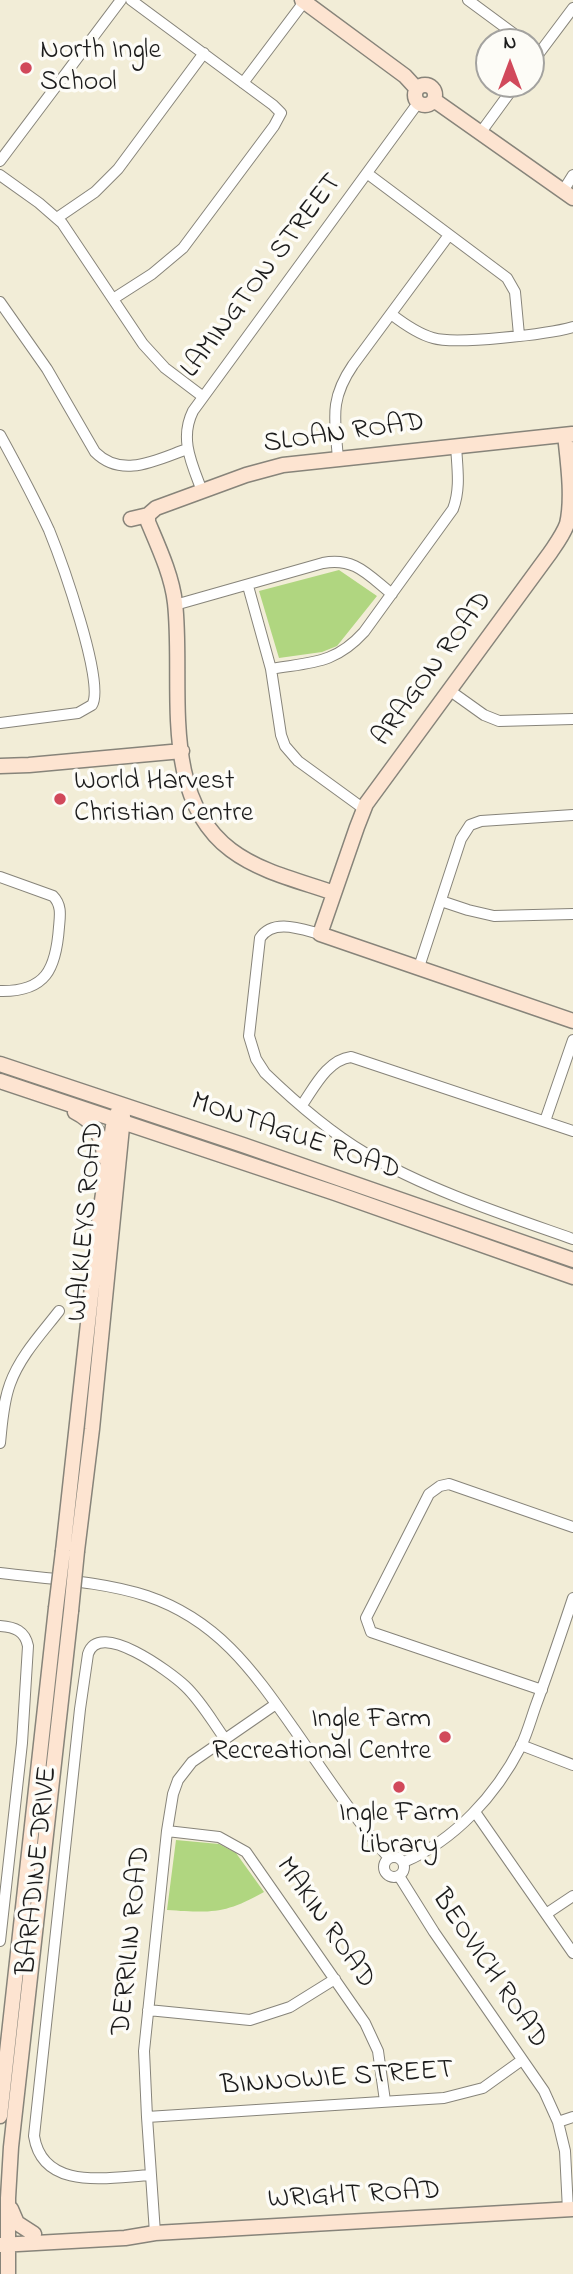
<!DOCTYPE html>
<html>
<head>
<meta charset="utf-8">
<style>
  body { margin:0 }
  #map { position:relative; width:573px; height:2274px; overflow:hidden; background:#f2edd7; font-family:"Indie Flower",sans-serif }
  canvas { display:block }
  .north { position:absolute; left:475px; top:28px; width:70px; height:70px; box-sizing:border-box; background:#fdfcf7; border:2px solid #a3a29f; border-radius:50%; rotate:0deg; font-size:19px; font-weight:700; line-height:28px; text-align:center; color:#1c1c1c }
  .north::after { content:''; display:block; margin:auto; width:24px; height:32px; background:#d1495b; clip-path:polygon(50% 0,100% 100%,50% 72%,0 100%) }
</style>
</head>
<body>
<div id="map">
<canvas width="573" height="2274"></canvas>
<div class="north">N</div>
</div>
<script>
const context = document.querySelector('canvas').getContext('2d');
context.lineJoin = 'round';
function fillPath(path, color) {
  context.fillStyle = color;
  context.fill(path, 'evenodd');
}
function stroke(path, color, width, dash) {
  context.strokeStyle = color;
  context.lineWidth = width;
  context.lineCap = dash ? 'butt' : 'round';
  context.setLineDash(dash || []);
  context.stroke(path);
}
function drawText(font, color, halo, rows, align = 'center') {
  context.font = font + ' "Indie Flower",sans-serif';
  context.lineWidth = 7;
  context.setLineDash([]);
  context.textBaseline = 'middle';
  context.strokeStyle = halo;
  context.fillStyle = color;
  for (const [text, x, y, turn = 0] of rows) {
    context.save();
    context.translate(x, y);
    context.rotate((+turn || 0) * Math.PI / 180);
    context.textAlign = isNaN(turn) ? turn : align;
    if (halo) context.strokeText(text, 0, 0);
    context.fillText(text, 0, 0);
    context.restore();
  }
}
const green = new Path2D(`
  M339,570L377,596L337,646L322,652L279,658L259,591Z
  M176,1840L219,1844L236,1853L264,1892C225,1914 212,1913 167,1910Z`);
const street = new Path2D(`
  M468,0L525,42
  M531,64L573,8
  M243,83L304,2
  M481,132L516,84
  M0,161L121,0
  M368,174L507,278L515,292L519,335
  M0,175L39,203L62,223L143,344L165,368L202,396
  M563,191L573,175
  M57,218L95,192L118,169L204,53
  M113,299L152,274L183,248L274,126L281,113L273,105L131,0
  M0,302L47,369L95,452C122,479 156,460 187,449
  M391,314C404,324 418,334 433,338C456,345 549,334 573,327
  M0,435C17,466 34,498 49,530C60,557 106,684 92,705L78,713L0,723
  M338,459C335,419 329,400 353,365L449,235
  M202,491C192,464 179,439 193,411L418,103
  M248,586L271,669L281,735L285,746L298,761L364,809
  M175,605L323,563C355,557 368,575 392,594
  M271,669C312,662 335,664 364,632L453,509C461,488 457,467 456,445
  M449,690L484,715L499,721L573,719
  M0,877L53,896C62,905 60,916 59,927C56,969 46,992 0,991
  M441,901L468,910L494,916L573,914
  M320,934C301,929 273,918 260,938L249,1036L256,1059L265,1073C295,1102 330,1132 365,1153C428,1190 505,1215 573,1239
  M419,967L461,839L470,825L481,821L573,815
  M302,1105C314,1088 327,1060 351,1057L573,1131
  M545,1121L573,1040
  M0,1443C2,1424 3,1403 10,1384C20,1356 42,1333 59,1311
  M0,1573C48,1579 101,1581 147,1596C218,1620 253,1671 294,1729C324,1772 354,1818 389,1858
  M0,1626C15,1627 25,1631 28,1646L22,1743L0,1941
  M542,1690L371,1632L366,1618L429,1494L440,1486L449,1484L573,1527
  M521,1745L573,1765
  M475,1812L573,1953
  M167,1831L219,1837L246,1852L365,2023L378,2051L385,2101
  M384 1867a10 10 0 1 1 20 0a10 10 0 1 1-20 0Z
  M404,1862C455,1840 496,1795 521,1746C527,1734 531,1719 536,1705C549,1670 561,1634 573,1598
  M399,1876L434,1932L544,2091L558,2122L565,2151L568,2210
  M546,1914L573,1896
  M148,2010L250,2020L290,2007L335,1979
  M147,2117L444,2098L483,2088L522,2060
  M558,2122L573,2117
  M151,2175C109,2177 43,2192 34,2136L80,1709L88,1654C99,1619 170,1672 185,1686C201,1701 212,1721 225,1739
  M155,2233L147,2117L144,2051L167,1831L173,1794L178,1780L192,1762L276,1704`);
const secondary = new Path2D(`
  M302,0L405,76L416,88
  M415 95a10 10 0 1 1 20 0a10 10 0 1 1-20 0Z
  M434,100L573,198
  M565,435C568,463 573,498 567,524C563,535 556,544 550,553L366,804L357,827L320,934L573,1021
  M148,515V522C159,548 172,576 175,603C184,683 158,795 231,850C260,872 300,881 334,893
  M131,519L148,515L156,508L246,475L283,465L572,434
  M0,766L29,765L182,751
  M0,1064L243,1145L573,1260
  M0,1081L335,1193L573,1277
  M75,1112C93,1121 103,1136 104,1157
  M63,1551L100,1214L114,1119L118,1112
  M77,1551L92,1429L123,1117
  M0,2116L56,1608
  M11,2209L17,2223L34,2234
  M0,2245L125,2238L155,2233L573,2209
  M8,2274V2198L11,2147L71,1611`);
const secondaryBridge = new Path2D(`
  M56,1608L63,1551
  M71,1611L77,1551`);
const markers = [
  [26,68,7,"#d1495b"],
  [60,799,7,"#d1495b"],
  [445,1737,7,"#d1495b"],
  [399,1787,7,"#d1495b"]
];
const poiNames = [
  ["North Ingle",40,52],
  ["School",40,84],
  ["World Harvest",74,783],
  ["Christian Centre",74,815],
  ["Ingle Farm",431,1721,"right"],
  ["Recreational Centre",431,1753,"right"],
  ["Ingle Farm",399,1815,"center"],
  ["Library",399,1847,"center"]
];
const streetNames = [
  ["LAMINGTON STREET",263,277,-53],
  ["SLOAN ROAD",344,435,-8],
  ["ARAGON ROAD",434,670,-54],
  ["MONTAGUE ROAD",295,1138,19],
  ["WALKLEYS ROAD",88,1222,-85],
  ["BARADINE DRIVE",39,1871,-84],
  ["MAKIN ROAD",324,1924,55],
  ["DERRILIN ROAD",133,1941,-84],
  ["BEOVICH ROAD",488,1970,56],
  ["BINNOWIE STREET",337,2080,-4],
  ["WRIGHT ROAD",354,2197,-3]
];
fillPath(green, '#b0d680');
stroke(street, '#87847a', 12);
stroke(secondary, '#87847a', 17);
stroke(street, '#fff', 10);
stroke(secondary, '#fde4d1', 14);
stroke(secondaryBridge, '#87847a', 17, []);
stroke(secondaryBridge, '#fde4d1', 14);
for (const [x, y, r, color] of markers) {
  const dot = new Path2D();
  dot.arc(x, y, r, 0, 2 * Math.PI);
  context.fillStyle = color;
  context.fill(dot);
  stroke(dot, '#fdfcf7', 2.5);
}
drawText('28px', '#1c1c1c', '#fdfcf7', poiNames, 'left');
drawText('28px', '#1c1c1c', '#fdfcf7', streetNames);
</script>
</body>
</html>
